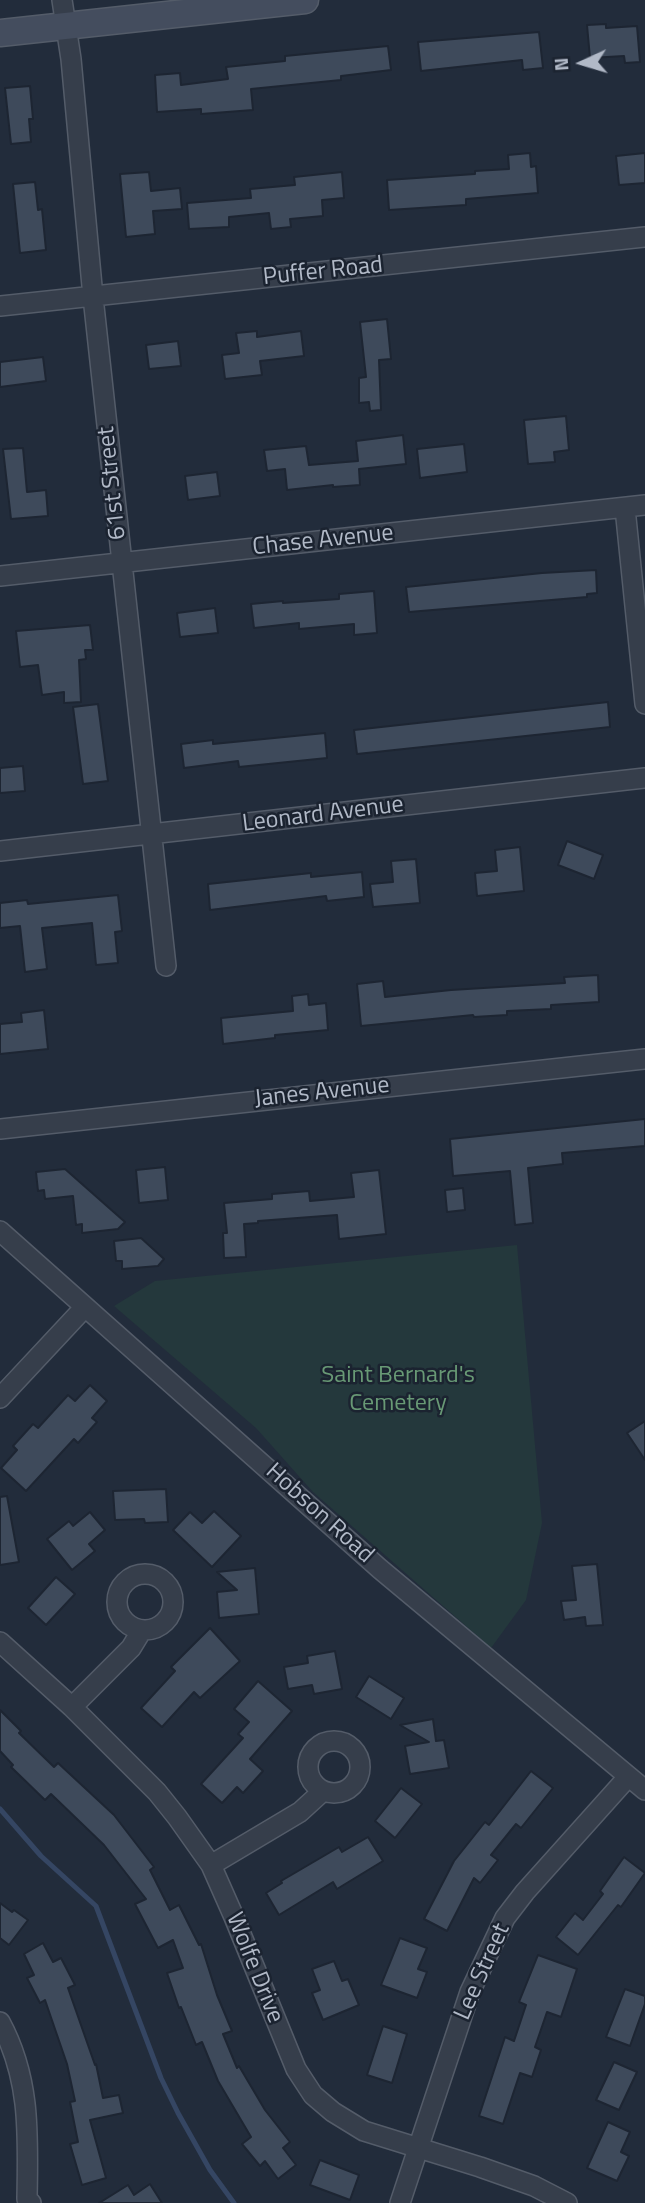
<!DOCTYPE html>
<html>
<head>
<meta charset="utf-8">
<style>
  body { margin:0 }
  #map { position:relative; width:645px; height:2203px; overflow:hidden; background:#222c3b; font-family:"Titillium Web",sans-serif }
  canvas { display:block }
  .north { position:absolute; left:547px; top:28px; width:70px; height:70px; -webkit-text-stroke:5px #1b2330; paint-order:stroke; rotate:266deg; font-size:19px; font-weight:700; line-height:28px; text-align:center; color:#b1b9c7 }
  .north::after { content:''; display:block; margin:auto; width:24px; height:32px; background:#b1b9c7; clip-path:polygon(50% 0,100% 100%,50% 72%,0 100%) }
</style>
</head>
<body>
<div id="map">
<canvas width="645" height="2203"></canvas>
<div class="north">N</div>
</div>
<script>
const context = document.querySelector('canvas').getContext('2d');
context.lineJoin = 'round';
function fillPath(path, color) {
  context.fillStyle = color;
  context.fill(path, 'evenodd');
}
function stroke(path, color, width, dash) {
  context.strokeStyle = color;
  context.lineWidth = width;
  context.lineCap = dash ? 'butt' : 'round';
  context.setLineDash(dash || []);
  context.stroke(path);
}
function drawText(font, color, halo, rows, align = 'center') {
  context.font = font + ' "Titillium Web",sans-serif';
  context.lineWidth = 5;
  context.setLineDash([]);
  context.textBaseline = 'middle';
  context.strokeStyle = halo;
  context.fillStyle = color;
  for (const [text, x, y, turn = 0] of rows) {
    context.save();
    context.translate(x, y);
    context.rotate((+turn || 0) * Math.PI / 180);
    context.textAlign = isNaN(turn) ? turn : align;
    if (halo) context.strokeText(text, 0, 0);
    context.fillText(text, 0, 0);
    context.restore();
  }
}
const green = new Path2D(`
  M517,1245L542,1523L526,1600L491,1648L313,1492L256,1428L114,1306L155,1281Z`);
const stream = new Path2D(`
  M0,1809L41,1856L96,1906L161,2078L178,2113L210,2170L234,2203`);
const building = new Path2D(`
  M606,24V28L637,26L640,62L625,63L624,56L590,58L587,25Z
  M539,32L543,68L523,70L522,60L421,71L418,42Z
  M388,46L391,70L341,76V80L251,89L253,110L201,114V109L157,112L155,75L180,73L181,85L228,79L226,67L285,61V56Z
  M30,86L33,119H29L31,142L11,144L5,88Z
  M530,153L531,167L536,166L538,193L466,199V205L389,210L387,180L475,174V171L509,169L508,155Z
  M645,153V183L619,185L616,156Z
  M149,172L151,191L180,188L182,209L153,211L155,234L126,237L120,174Z
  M342,172L344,198L322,200L323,216L290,219L291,227L271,229L269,213L229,217V227L189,229L187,203L251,198L250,189L295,185L294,177Z
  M35,182L38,210L42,209L46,250L20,253L13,184Z
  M387,319L391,359L379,360L381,410L370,411L369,402L359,403V378L366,377L360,322Z
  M257,331V337L301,331L304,356L260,361L262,375L225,379L222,355L239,353L236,333Z
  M178,341L181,366L149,369L146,345Z
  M43,357L46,381L0,387V362Z
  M566,416L569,450L554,452L555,462L528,464L524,420Z
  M403,435L406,464L359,469L360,485L333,487V485L287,490L285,469L267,471L264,450L306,446L309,465L358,461L356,441Z
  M464,444L467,472L420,478L417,449Z
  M23,448L27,492L46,490L48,516L11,519L3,449Z
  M217,472L220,496L188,500L185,476Z
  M596,570L597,593L587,594V597L409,612L406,587L542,573Z
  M374,591L377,633L354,635V624L299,629V623L254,628L251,604L283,601V603L339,599V594Z
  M215,608L218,633L180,637L177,613Z
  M90,625L93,650H85L86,659L79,660L81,702L64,703V692L42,695L38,665L20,667L16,631Z
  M608,702L610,727L357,754L354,730Z
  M98,704L108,781L83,784L73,707Z
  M325,733L327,758L239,767L238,761L184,768L181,744L213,740V744Z
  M23,766L25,791L0,793V768Z
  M567,841L603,855L594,879L558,865Z
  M520,847L524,891L477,896L475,873L497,871L495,850Z
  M416,859L420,903L373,907L370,884L393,882L391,861Z
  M362,872L364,897L327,901L326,896L210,910L208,884L311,873V877Z
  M118,895L122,931L115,932L118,963L96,965L92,923L42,928L47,969L25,972L20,926L0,928V903L27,900L28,904Z
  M598,975L599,1002L551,1005V1009L507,1011V1015L474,1017L473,1015L361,1026L357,984L383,981L385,997L451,990L565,983L564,977Z
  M308,994L309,1005L326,1003L328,1030L275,1035V1038L223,1044L221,1018L293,1011L292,996Z
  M44,1010L48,1049L0,1054V1024L22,1022L21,1013Z
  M645,1119V1146L562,1153L563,1164L528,1168L533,1223L515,1225L510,1171L453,1176L450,1139Z
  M165,1167L168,1200L139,1203L136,1170Z
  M65,1169L125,1222L118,1229L82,1233V1224L76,1225L73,1196L45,1199L44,1190L38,1191L36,1172Z
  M379,1170L386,1234L339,1239L337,1215L258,1221V1223L244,1224L246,1257L224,1258L223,1233H227L224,1203L272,1199V1194L309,1191L310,1201L354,1197L351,1173Z
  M463,1188L465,1210L447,1212L445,1190Z
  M141,1238L164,1259L158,1266L122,1269V1261H116L114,1241Z
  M90,1385L107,1401L92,1418L97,1422L78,1443L74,1439L26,1491L1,1468L17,1450L13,1446L33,1424L38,1428L68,1395L75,1401Z
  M645,1421V1460L627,1433Z
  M166,1489L168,1522L145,1523L144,1519L115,1520L113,1491Z
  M7,1496L19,1562L0,1565V1497Z
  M214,1511L241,1536L212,1567L173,1530L190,1512L202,1523Z
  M90,1512L105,1530L89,1544L95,1551L72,1570L47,1539L69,1521L73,1526Z
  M597,1564L603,1625L586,1626L585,1617L564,1620L561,1601L576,1600L572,1566Z
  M255,1568L259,1614L219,1618L217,1592L237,1590L217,1572Z
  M56,1577L75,1594L46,1625L28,1608Z
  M210,1628L240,1661L200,1698L194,1692L162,1727L141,1708L175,1671L171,1667Z
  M335,1651L342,1689L314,1694L312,1685L288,1689L284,1667L308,1663L307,1656Z
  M369,1676L404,1698L391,1719L356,1697Z
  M258,1681L292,1711L250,1759L263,1771L243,1793L237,1787L222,1803L201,1784L243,1738L238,1734L249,1722L234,1709Z
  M0,1710L21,1731L19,1733L54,1767L58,1763L114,1815L154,1867L150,1870L170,1910L179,1905L199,1945L201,1944L217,1995L232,2031L223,2034L237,2068L239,2066L265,2110L290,2142L283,2148L296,2165L278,2179L265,2161L260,2166L242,2144L251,2137L218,2081L202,2042L196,2045L181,2007L179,2008L167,1973L183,1968L173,1940L158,1948L135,1904L146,1899L104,1845L51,1794L45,1800L11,1767L13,1765L0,1751Z
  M433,1719L436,1741L444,1740L449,1768L410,1774L405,1746L429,1742L400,1725Z
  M531,1771L553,1788L521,1828L516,1824L491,1855L498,1860L480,1883L474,1878L447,1931L424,1919L454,1861L485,1822L489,1825Z
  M401,1788L422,1804L395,1838L375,1821Z
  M368,1837L383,1861L337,1889L333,1882L279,1915L266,1893L282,1883L281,1881L339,1847L342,1852Z
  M624,1857L645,1873L621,1907L618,1905L578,1955L556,1937L575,1913L583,1920L603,1894L600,1891Z
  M0,1903L12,1912L14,1910L28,1920L9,1945L0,1938Z
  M400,1938L427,1948L418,1969L427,1972L417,1998L381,1985Z
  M43,1943L53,1962L61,1958L75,1985L68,1988L95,2065L96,2064L103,2098L119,2095L123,2113L90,2120L106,2178L82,2185L70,2144L78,2142L70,2102L75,2101L67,2064L45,2000L40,2003L27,1978L34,1975L24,1954Z
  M538,1955L577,1969L561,2017L547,2012L535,2047L541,2050L532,2077L520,2073L503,2124L479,2116L505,2037L514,2041L526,2005L519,2002Z
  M334,1961L342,1981L348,1979L359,2005L323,2020L312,1993L320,1990L312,1969Z
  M625,1989L645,1996V2004L630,2046L606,2037Z
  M383,2026L407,2034L392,2083L367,2075Z
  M614,2062L637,2072L619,2110L596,2100Z
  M608,2122L630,2132L621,2152L629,2156L617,2181L587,2168Z
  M320,2160L359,2175L350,2200L310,2185Z
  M150,2184L162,2203H99L128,2185L134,2195Z`);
const minor = new Path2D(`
  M62,0L71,59L93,297L166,966
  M0,306L645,237
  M625,508L645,704
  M0,576L645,505
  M0,851L645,778
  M0,1129L645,1059
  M0,1231L380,1569L645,1790
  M0,1398L85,1307
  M117 1602a28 28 0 1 1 56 0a28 28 0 1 1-56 0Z
  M0,1642L72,1707L157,1792L177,1817L211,1865L234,1917L296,2069L313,2095L333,2112L364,2131L480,2167L534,2186L567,2203
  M72,1707L131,1648L142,1630
  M308 1767a26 26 0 1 1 52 0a26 26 0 1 1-52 0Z
  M211,1865L300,1812L323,1791
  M0,2022C31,2079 28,2136 27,2199L31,2203
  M400,2203L470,1992L505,1918L525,1892L628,1777`);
const secondary = new Path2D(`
  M0,33L305,0`);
const streetNames = [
  ["Puffer Road",323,272,-6],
  ["61st Street",113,483,-96],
  ["Chase Avenue",323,541,-6],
  ["Leonard Avenue",323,815,-7],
  ["Janes Avenue",322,1093,-6],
  ["Hobson Road",319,1514,42],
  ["Wolfe Drive",254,1968,68],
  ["Lee Street",483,1972,-66]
];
const parkNames = [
  ["Saint Bernard's",398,1376],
  ["Cemetery",398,1404]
];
fillPath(green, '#24383c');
stroke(stream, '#354663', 5);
fillPath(building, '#3e4a5b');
stroke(building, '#1d2532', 2);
stroke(minor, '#545c69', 22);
stroke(secondary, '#545c69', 29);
stroke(minor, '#363e4b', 19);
stroke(secondary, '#444d5e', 26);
drawText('24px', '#b1b9c7', '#1b2330', streetNames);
drawText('24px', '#689975', '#1b2330', parkNames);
</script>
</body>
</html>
